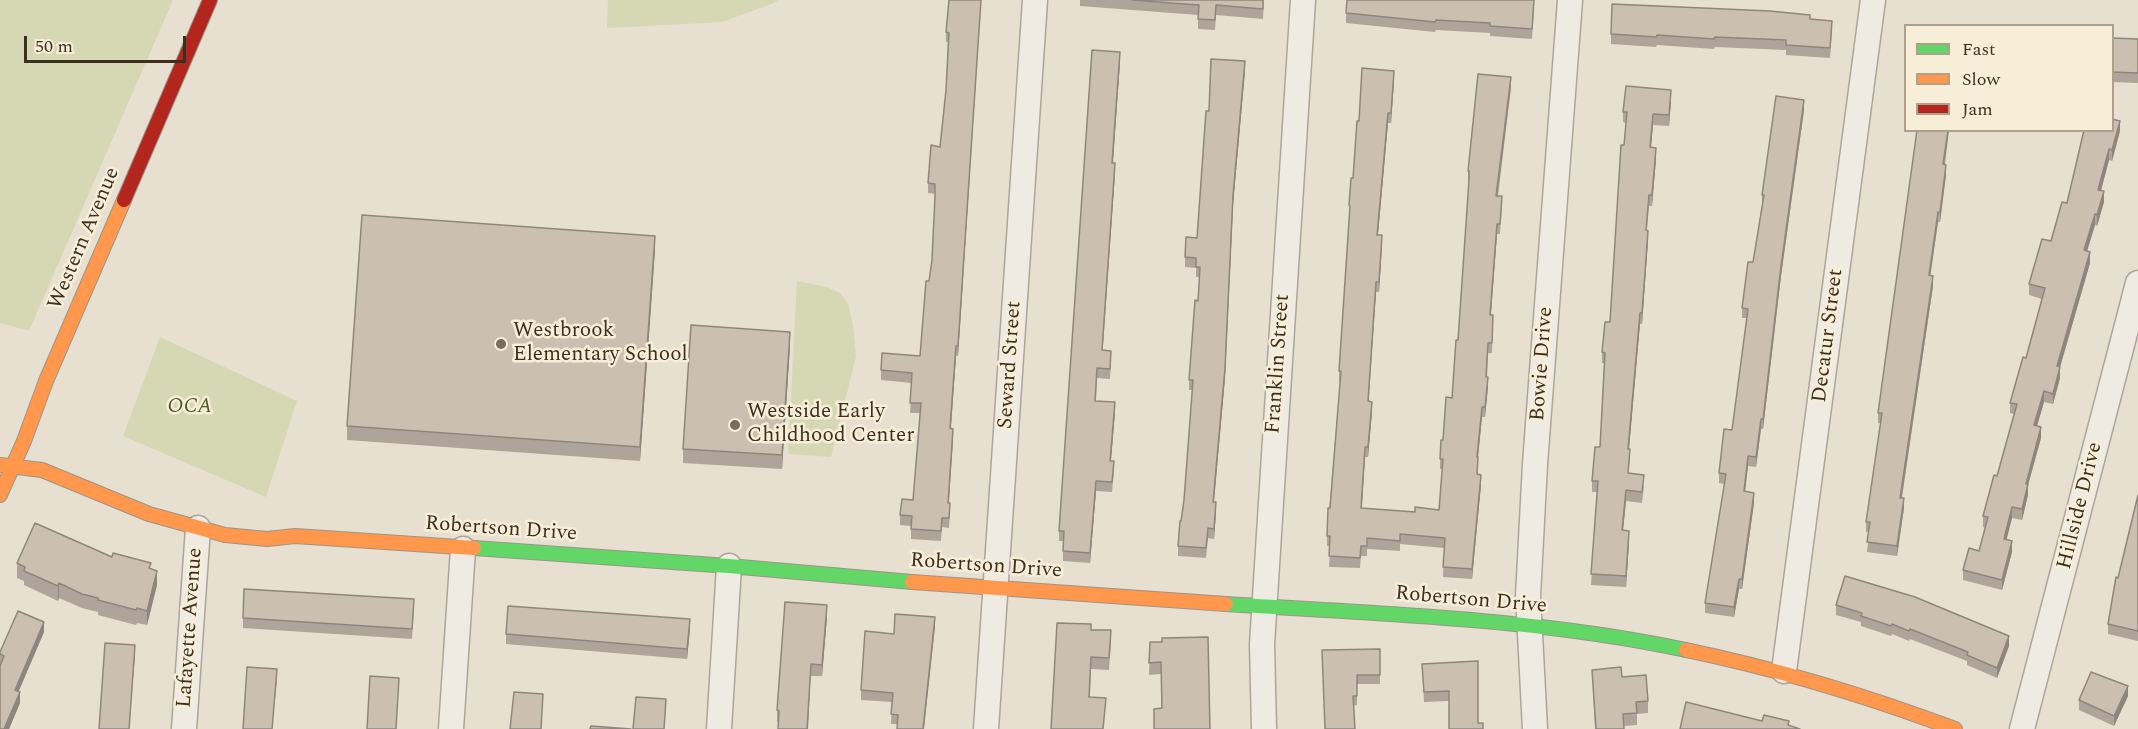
<!DOCTYPE html>
<html>
<head>
<meta charset="utf-8">
<style>
  body { margin:0 }
  #map { position:relative; width:2138px; height:729px; overflow:hidden; background:#e7e0d1; font-family:Spectral,serif }
  canvas { display:block }
  .legend { position:absolute; left:1904px; top:24px; width:210px; height:108px; box-sizing:border-box; background:#f7eed8; border:2px solid #ada18e; margin:0; padding:8px 10px; list-style:none; font-size:18px; color:#3d2e20 }
  .legend li { display:flex; align-items:center; gap:12px; height:30px }
  .legend b { width:30px; border:2px solid #ada18e }
  .scale { position:absolute; left:24px; top:36px; width:162px; height:27px; box-sizing:border-box; border:3px solid #3d2e20; border-top:0; padding-left:8px; font-size:18px; line-height:21px; white-space:nowrap; color:#3d2e20; -webkit-text-stroke:4px #f7eed8; paint-order:stroke }
</style>
</head>
<body>
<div id="map">
<canvas width="2138" height="729"></canvas>
<ul class="legend">
<li><b style="height:8px;background:#63d668"></b>Fast</li>
<li><b style="height:8px;background:#ff974d"></b>Slow</li>
<li><b style="height:8px;background:#b3261e"></b>Jam</li>
</ul>
<div class="scale">50 m</div>
</div>
<script>
const context = document.querySelector('canvas').getContext('2d');
context.lineJoin = 'round';
function fillPath(path, color) {
  context.fillStyle = color;
  context.fill(path, 'evenodd');
}
function stroke(path, color, width, dash) {
  context.strokeStyle = color;
  context.lineWidth = width;
  context.lineCap = dash ? 'butt' : 'round';
  context.setLineDash(dash || []);
  context.stroke(path);
}
function drawText(font, color, halo, rows, align = 'center') {
  context.font = font + ' Spectral,serif';
  context.lineWidth = 5;
  context.setLineDash([]);
  context.textBaseline = 'middle';
  context.strokeStyle = halo;
  context.fillStyle = color;
  for (const [text, x, y, turn = 0] of rows) {
    context.save();
    context.translate(x, y);
    context.rotate((+turn || 0) * Math.PI / 180);
    context.textAlign = isNaN(turn) ? turn : align;
    if (halo) context.strokeText(text, 0, 0);
    context.fillText(text, 0, 0);
    context.restore();
  }
}
const green = new Path2D(`
  M0,0H173L29,331L0,323Z
  M608,0H778L774,3L722,22L607,28Z
  M797,281L827,287L840,293L848,304L853,325L856,357L831,457L788,454Z
  M160,337L297,401L266,497L123,436Z`);
const street = new Path2D(`
  M1784,671L1873,0
  M184,729L198,528
  M451,729L463,549
  M719,729L729,566
  M986,729L1035,0
  M1264,729L1262,644L1303,0
  M1535,729L1528,596L1535,464L1570,0
  M2022,729L2138,283`);
const fast = new Path2D(`
  M474,548L729,566L912,582
  M1226,604C1379,614 1535,618 1686,650`);
const slow = new Path2D(`
  M0,465L42,470L149,514L225,535L267,539L295,536L474,548
  M0,495L24,441L46,381L124,200
  M912,582L1226,604
  M1686,650C1778,669 1867,696 1955,729`);
const jam = new Path2D(`
  M124,200L210,0`);
const wall = new Path2D(`
  M981,0L958,356H956L951,428L953,439L949,503L950,513L949,528L942,527L941,541L911,539V526L900,525V515L913,500L920,413H910L912,383L881,380V370L920,356L932,260L935,194L928,193V183L940,147L946,90L948,42H946V32Z
  M1080,0H1264L1263,19L1216,15L1215,30L1198,29V15L1080,6Z
  M1534,10L1532,39L1490,36V33L1436,30L1435,32L1346,23V13Z
  M1810,19L1832,31L1830,58L1786,55V50L1715,47L1714,49L1657,45L1656,47L1611,44V34Z
  M2112,38L2138,39V83L2112,82Z
  M1120,62L1113,163L1115,173L1102,350L1111,361L1110,379L1097,378L1096,401L1115,412L1111,461L1114,471L1112,492L1096,491L1090,563L1063,561V541H1059V531Z
  M1245,71L1233,205L1225,378L1214,502L1216,512L1214,539L1208,538L1206,558L1178,556V546L1184,500L1193,390H1189V380L1198,301L1200,277H1196V268L1185,267V257L1197,238L1209,111Z
  M1394,81L1391,123H1388L1378,235L1382,245L1379,292H1376L1368,401L1372,412L1368,457H1365L1362,508L1415,512L1439,510L1442,469H1440V459L1452,398L1458,340L1469,181H1468V171L1511,87L1498,196L1502,206L1500,234H1497L1491,315H1493L1492,353H1488L1487,377L1488,387L1485,417H1482L1478,457V474L1481,485L1472,579L1443,577L1444,548L1400,544V551L1367,549V556H1361L1360,568L1329,567L1330,546H1327V536L1340,381H1339V371L1350,216H1349V205L1353,178L1359,121Z
  M1671,101L1669,126L1653,125L1651,147L1656,159L1652,206H1649L1647,230L1648,241L1642,324H1640L1629,449L1630,460L1628,474L1644,486L1642,503L1626,501L1623,530L1629,542L1626,587L1591,585L1597,492H1592V481L1600,447L1604,363H1602V352L1610,322L1626,123L1623,122V112Z
  M1804,110L1781,276L1763,429H1761L1756,467L1748,466L1745,491L1754,503L1742,589H1739L1734,617L1705,613V603L1725,484L1719,483V473L1732,430L1747,318H1742V308L1753,262L1762,205V195Z
  M1917,130H1949L1945,164L1946,175L1940,222H1938L1930,275L1933,286L1902,498L1904,508L1897,556L1867,552L1869,532H1866V522L1881,423H1878V413Z
  M2120,131L2112,161L2109,160L2101,191L2104,202L2097,226L2095,225L2087,251L2090,263L2060,367V378L2053,404L2044,402L2037,426L2041,438L2028,485V495L2022,520L2012,518L2006,539L2012,552L2002,590L1963,580V570L1979,551L1985,528L1983,527V516L1997,476L2014,414L2010,413V403L2026,358L2042,299L2029,295V284L2051,241L2067,203Z
  M655,250L640,461L347,440V426Z
  M790,346L782,469L683,463V449Z
  M2138,495V641L2108,634V624Z
  M112,557L151,569L157,585L147,625L137,623L136,625L98,615V612L82,608L59,598L58,601L24,585V581L17,578V563Z
  M1836,605L2009,646L1997,678L1967,665V661L1910,639L1909,641L1892,634L1891,636L1861,626V622L1836,615Z
  M414,609L412,639L243,628V618Z
  M827,617L822,676H811L778,722H777V710Z
  M935,627L897,724H891L892,702L861,700V690L894,634Z
  M690,629L687,659L506,644V634Z
  M1091,630L1111,642L1109,670L1091,669L1090,697L1106,710L1051,729Z
  M44,632L18,692L20,703L9,729H0V652Z
  M1150,642L1210,729L1161,708V674L1149,675Z
  M1380,649V684H1357V705L1353,706L1322,660Z
  M1478,661V723L1483,729L1449,701L1424,702L1422,664Z
  M1592,670L1648,701V713L1637,714V725L1624,726V729H1595Z
  M2128,696L2114,726L2079,710V700Z`);
const shadedWall = new Path2D(`
  M981,0L958,356V346Z
  M1120,52V62L1112,173V163Z
  M1245,61V71L1233,205L1225,378L1213,512L1233,195Z
  M1394,71V81L1391,123V113Z
  M1511,77V87L1496,206V196Z
  M1671,90V101L1669,126V115Z
  M1804,100V110L1781,276L1763,429V419L1781,266Z
  M1388,113V123L1377,245V235Z
  M1653,114V125L1650,158V147Z
  M2120,121V131L2112,161V150Z
  M1948,130H1949L1943,174V164Z
  M1656,148V159L1652,206V195Z
  M2109,149V160L2098,201V190Z
  M1115,163V173L1102,360V350Z
  M1946,165V175L1940,222V212Z
  M2104,191V202L2097,226V215Z
  M1938,212V222L1929,285V275Z
  M2095,214V225L2084,261V250Z
  M1497,224V234L1490,325V315Z
  M1648,231V241L1642,324V313Z
  M1382,235V245L1379,292V282Z
  M655,236V250L640,461V447Z
  M2090,252V263L2060,367V378L2053,404V394L2057,366Z
  M1933,276V286L1900,508V498Z
  M1376,282V292L1368,411V401Z
  M1640,313V324L1628,460V449Z
  M790,332V346L782,469V455Z
  M956,346V356L950,438V428Z
  M1488,377V387L1485,417V407Z
  M2044,391V402L2034,436V425Z
  M1115,402V412L1110,471V461Z
  M1372,402V412L1368,457V447Z
  M1482,407V417L1477,467V457Z
  M1761,419V429L1756,467V457Z
  M2041,427V438L2028,485V495L2022,520V509L2026,484Z
  M953,429V439L948,512V503Z
  M1365,447V457L1361,518V508Z
  M1748,456V466L1744,501V491Z
  M1481,475V485L1472,579V569Z
  M1096,481V491L1090,563V553Z
  M1626,490V501L1622,541V530Z
  M1754,493V503L1742,589V579Z
  M1904,498V508L1897,556V546Z
  M1216,502V512L1214,539V529Z
  M2012,507V518L2004,550V539Z
  M1629,531V542L1626,587V576Z
  M2012,541V552L2002,590V580Z
  M157,571V585L147,625V611Z
  M1739,579V589L1734,617V607Z
  M59,583V598L58,601V586Z
  M827,605V617L822,676V665Z
  M935,617V627L924,729H923Z
  M690,619V629L687,659V649Z
  M44,622V632L15,700V690Z
  M2009,636V646L1997,678V668Z
  M135,645V655L129,729Z
  M811,664L808,729H807Z
  M277,669V679L272,729Z
  M2128,686V696L2114,726V716Z
  M20,692V703L9,729H4Z`);
const building = new Path2D(`
  M949,0H981L958,346H956L950,428L953,429L948,503H950L949,518H942L941,531L911,529L912,516L900,515L902,499L913,500L921,403H910L912,373L881,370L882,353L920,356L926,281H929L932,260L935,196V184L928,183L931,145L940,147L946,90L949,33L946,32Z
  M1132,0H1263V9L1216,5L1215,20L1198,19L1199,5Z
  M1347,0H1534L1532,29L1490,26V23L1436,20L1435,22L1346,13Z
  M1612,4L1770,11L1810,15V19L1832,21L1830,48L1786,45V40L1715,37L1714,39L1657,35L1656,37L1611,34Z
  M2112,38L2138,39V73L2112,72Z
  M1092,50L1120,52L1112,163H1115L1102,350L1111,351L1110,369L1097,368L1095,401L1115,402L1110,461H1114L1112,482L1096,481L1090,553L1063,551L1064,531H1059Z
  M1211,59L1245,61L1233,195L1225,368L1213,502H1216L1214,529L1208,528L1206,548L1178,546L1180,521H1181L1184,500L1193,380H1189L1195,300L1198,301L1200,267H1196V258L1185,257L1186,237L1197,238L1206,111H1209Z
  M1362,68L1394,71L1391,113H1388L1377,235H1382L1379,282H1376L1368,401L1372,402L1368,447H1365L1361,508L1415,512V507L1439,510L1443,459H1440L1441,440H1443L1446,397L1452,398L1456,340H1458L1469,180V171H1468L1478,74L1511,77L1496,196H1502L1500,224H1497L1490,315H1493L1492,343H1488L1486,377H1488L1485,407H1482L1477,457H1478L1477,474L1481,475L1472,569L1443,567L1445,538L1400,534V541L1367,538V546H1361L1360,558L1329,556L1330,536H1327L1328,508H1330L1341,371H1339L1350,206L1349,205L1351,178H1353L1357,121H1359Z
  M1626,86L1671,90L1669,115L1653,114L1650,147L1656,148L1652,195H1649L1646,230L1648,231L1642,313H1640L1628,449H1630L1628,473L1644,475L1642,492L1626,490L1622,530L1629,531L1626,576L1591,574L1598,481H1592L1595,447H1600L1605,353L1602,352L1605,322H1610L1621,145H1624L1627,112H1623Z
  M1776,96L1804,100L1781,266L1763,419H1761L1756,457L1748,456L1744,491L1754,493L1742,579H1739L1734,607L1705,603L1726,474L1719,473L1724,429L1732,430L1748,309L1742,308L1748,262H1753L1764,195H1762Z
  M2112,119L2120,121L2112,150L2109,149L2098,190L2104,191L2097,215L2095,214L2084,250L2090,252L2057,366L2060,367L2053,394L2044,391L2034,425L2041,427L2026,484H2028L2022,509L2012,507L2004,539L2012,541L2002,580L1963,570L1969,548L1979,551L1988,517L1983,516L1994,475L1997,476L2017,404L2010,403L2023,357L2026,358L2045,288L2029,284L2042,239L2051,241L2062,202L2067,203L2084,130H2112Z
  M1917,130H1948L1943,164L1946,165L1940,212H1938L1929,275L1933,276L1900,498H1904L1897,546L1867,542L1870,522H1866L1882,413H1878Z
  M362,215L655,236L640,447L347,426Z
  M691,325L790,332L782,455L683,449Z
  M2138,495V631L2108,624L2116,577L2118,578Z
  M35,523L112,557L113,553L151,563L149,568L157,571L147,611L137,608L136,610L98,600V598L82,594L59,583L58,586L24,571L25,567L17,563Z
  M1845,576L1915,597L2009,636L1997,668L1967,655L1968,652L1910,629L1909,631L1892,624L1891,626L1861,616L1862,613L1836,605Z
  M244,589L414,599L412,629L243,618Z
  M785,602L827,605L822,665L811,664L807,729H778L779,711L777,710Z
  M508,606L690,619L687,649L506,634Z
  M18,611L44,622L15,690L20,692L4,729H0V666L4,656L0,654V652Z
  M895,614L935,617L923,729H897L898,715L891,714L893,693L861,690L865,631L894,634Z
  M1057,623L1091,624V630H1111L1109,658L1091,657L1089,697L1106,698L1103,729H1051Z
  M1208,637L1210,729H1154V709L1162,708L1161,662L1149,663L1150,642H1162V638Z
  M105,643L135,645L129,729H99Z
  M1380,649V675H1357V696H1353L1355,729H1325L1322,650Z
  M1478,661V723H1483V729H1449V691L1424,692L1422,664Z
  M247,667L277,669L272,729H243Z
  M1621,667L1622,677L1646,675L1648,701L1636,702L1637,713L1623,714L1624,729H1596L1592,670Z
  M2091,672L2128,686L2114,716L2079,700Z
  M370,676L399,678L396,729H367Z
  M514,692L543,694L541,729H510Z
  M636,697L666,699L664,729H633Z
  M1686,702L1762,721L1764,715L1789,721L1788,725L1800,729H1680Z
  M591,726L631,729H590Z`);
const markers = [
  [501,344,6,"#786c5e"],
  [735,425,6,"#786c5e"]
];
const streetNames = [
  ["Western Avenue",85,239,-67],
  ["Decatur Street",1829,336,-83],
  ["Franklin Street",1279,364,-86],
  ["Bowie Drive",1543,364,-86],
  ["Seward Street",1011,365,-86],
  ["Hillside Drive",2081,506,-76],
  ["Robertson Drive",501,530,4],
  ["Robertson Drive",986,567,4],
  ["Robertson Drive",1471,601,5],
  ["Lafayette Avenue",191,628,-86]
];
const poiNames = [
  ["Westbrook",513,332],
  ["Elementary School",513,356],
  ["Westside Early",747,413],
  ["Childhood Center",747,437]
];
const parkNames = [
  ["OCA",190,408]
];
fillPath(green, '#d6d7b3');
stroke(street, '#ada599', 27);
stroke(fast, '#9c958a', 16);
stroke(slow, '#9c958a', 16);
stroke(jam, '#9c958a', 16);
stroke(street, '#efebe3', 24);
stroke(fast, '#63d668', 14);
stroke(slow, '#ff974d', 14);
stroke(jam, '#b3261e', 14);
fillPath(wall, '#afa499');
fillPath(shadedWall, '#8e867d');
fillPath(building, '#cbbfb2');
stroke(building, '#8e867d', 1.5);
for (const [x, y, r, color] of markers) {
  const dot = new Path2D();
  dot.arc(x, y, r, 0, 2 * Math.PI);
  context.fillStyle = color;
  context.fill(dot);
  stroke(dot, '#f7eed8', 2);
}
drawText('21px', '#3d2e20', '#f7eed8', streetNames);
drawText('21px', '#3d2e20', '#f7eed8', poiNames, 'left');
drawText('italic 21px', '#4d5a26', '#f7eed8', parkNames);
</script>
</body>
</html>
